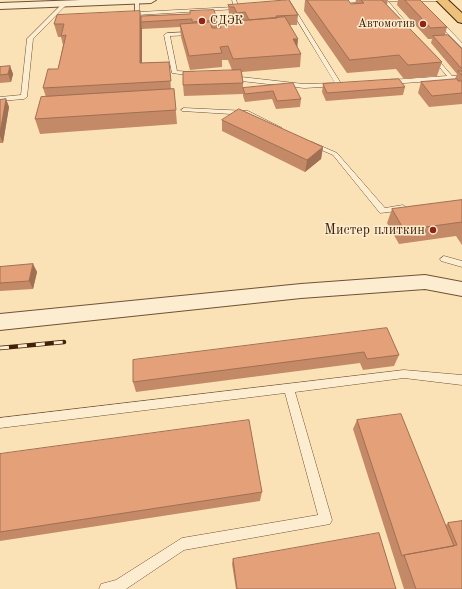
<!DOCTYPE html>
<html>
<head>
<meta charset="utf-8">
<style>
  body { margin:0 }
  canvas { display:block; background:#fbe2b6 }
</style>
</head>
<body>
<canvas width="462" height="589"></canvas>
<script>
const context = document.querySelector('canvas').getContext('2d');
context.lineJoin = 'round';
function stroke(path, color, width, dash) {
  context.strokeStyle = color;
  context.lineWidth = width;
  context.lineCap = dash ? 'butt' : 'round';
  context.setLineDash(dash || []);
  context.stroke(path);
}
function fillPath(path, color) {
  context.fillStyle = color;
  context.fill(path, 'evenodd');
}
function drawText(font, color, halo, rows, align = 'center') {
  context.font = font + ' "Old Standard TT",serif';
  context.lineWidth = 3;
  context.setLineDash([]);
  context.textBaseline = 'middle';
  context.strokeStyle = halo;
  context.fillStyle = color;
  for (const [text, x, y, turn = 0] of rows) {
    context.save();
    context.translate(x, y);
    context.rotate((+turn || 0) * Math.PI / 180);
    context.textAlign = isNaN(turn) ? turn : align;
    if (halo) context.strokeText(text, 0, 0);
    context.fillText(text, 0, 0);
    context.restore();
  }
}
const service = new Path2D(`
  M135,0L139,1V12L234,7L232,0H236L239,8L237,9L137,15L135,14Z
  M285,0H289L342,85L341,86L304,88L232,80L229,78L232,76L304,84L335,83Z
  M344,0H369V1L347,3Z
  M380,0H444L442,1H388L409,26V27L407,28L383,1Z
  M63,3L67,4L33,39L27,97L24,99L0,101V97L21,95L27,39Z
  M436,20H440L462,43V48L436,22Z
  M193,32V34L191,35L170,36L177,71L194,72L197,74L194,76L172,73L164,35L167,33Z
  M433,54L452,76L462,75V79L390,84L387,82L390,80L447,76L430,56Z
  M184,108L248,111L282,128L277,129L247,115L182,111L181,110Z
  M312,142L337,153L385,208L403,205L407,208L406,210L380,213L333,155L310,145V143Z
  M444,256L462,261V267L441,261L440,259Z
  M404,370L462,375V385L404,378L295,392L332,520L330,524L184,550L126,589H99L101,584L116,580L182,538L318,515L285,393L0,428V418Z`);
const minor = new Path2D(`
  M81,0H156L151,3L0,9V3Z
  M425,275L462,282V296L425,289L301,298L0,330V314L301,284Z`);
const primary = new Path2D(`
  M436,0H448L462,13V23L458,22Z`);
const rail = new Path2D(`
  M0,348L64,342`);
const wall = new Path2D(`
  M305,0L351,4L355,3L356,0H388L387,5L442,62L437,76L404,79L396,69L347,73L304,11Z
  M398,0H420L447,27L445,35L462,49V104L429,107L418,93L421,82L455,79L457,74L431,43L432,39H428L397,5Z
  M228,5L298,15L297,25H290L297,47L301,54L300,67L242,72L243,83V88L293,83L301,99L300,107L276,109L272,99L245,102L243,96V94L184,96L183,85L232,70L228,60H222V67L190,70L181,37L180,27L142,29V63L169,62L171,89H174L177,124L40,134L35,119L46,97L43,88L58,69L63,45L61,37H58L54,24L141,16L190,14V11L217,20L218,28H212H219V23L236,21L234,17H230L229,15Z
  M10,66L13,74L11,82L0,83V67Z
  M323,84L405,87L403,95L326,101L322,92Z
  M6,99L9,107L3,143H0V100Z
  M222,120L323,147L321,159L305,172L222,131Z
  M462,200V245L456,236L399,244L387,223L392,209Z
  M33,264L37,272L33,289L0,291V267Z
  M387,328L399,355L394,366L363,370L360,363L136,392L133,382Z
  M357,420L446,525L448,523L462,521V589H404L353,429Z
  M0,454L262,492L260,501L0,541Z
  M233,559L396,589H236L232,564Z`);
const shadedWall = new Path2D(`
  M140,11L142,29V77L140,63Z
  M293,39H298L297,52Z
  M10,66L13,74L11,82L8,74Z
  M6,99L9,107L3,143L0,136V133Z
  M323,147L321,159L305,172L307,160Z
  M33,264L37,272L33,289L29,281Z`);
const building = new Path2D(`
  M289,0L298,15L276,16L277,18L249,20L245,12L237,13L234,7H230L228,5Z
  M307,0H348L351,4L364,3L361,0H382L442,62L408,65L399,55L350,60Z
  M405,0H420L447,27L431,28Z
  M214,10L217,20L192,22V19L141,22V16L190,14V11Z
  M140,11V63L169,62L171,81L43,88L48,69H58L66,35L61,36L64,24H54L57,15Z
  M285,17L298,39H293L301,54L233,59L228,46L220,47L222,53L189,56L180,24L210,22L212,28H221L219,23Z
  M448,35L462,49V68H461L433,36Z
  M10,66L8,74L0,75V67Z
  M241,70L243,83L183,85V72Z
  M458,71H462V75Z
  M399,79L405,87L327,93L323,84Z
  M457,79L458,81H462V93L432,96L421,82Z
  M293,83L301,99L277,101L273,91L245,94L243,88Z
  M174,89L176,110L35,119L41,97Z
  M6,99L0,133V100Z
  M239,109L323,147L307,160L222,120Z
  M462,200V222L404,230L392,209Z
  M33,264L29,281L0,283V267Z
  M387,328L399,355L367,359L364,352L133,382V360Z
  M401,414L454,546L404,555L402,556L357,420Z
  M249,420L262,492L0,532V454Z
  M462,521V589H416L404,555L457,545L448,523Z
  M379,533L396,589H237L233,559Z`);
const markers = [
  [202,21,4,"#8f2418"],
  [423,24,4,"#8f2418"],
  [433,230,4,"#8f2418"]
];
const farPoinames = [
  ["СДЭК",210,21],
  ["Автомотив",415,24,"right"]
];
const poiNames = [
  ["Мистер плиткин",425,230]
];
stroke(service, '#705234', 1);
stroke(minor, '#705234', 2);
stroke(primary, '#412209', 2);
fillPath(service, '#fcecd0');
fillPath(minor, '#fcecd0');
fillPath(primary, '#eec17b');
stroke(rail, '#412209', 4.5);
stroke(rail, '#fcecd0', 3, [9]);
fillPath(wall, '#c48a67');
fillPath(shadedWall, '#a07054');
fillPath(building, '#e4a078');
stroke(building, '#a07054', 1);
for (const [x, y, r, color] of markers) {
  const dot = new Path2D();
  dot.arc(x, y, r, 0, 2 * Math.PI);
  context.fillStyle = color;
  context.fill(dot);
  stroke(dot, '#fcecd0', 1.5);
}
drawText('12px', '#412209', '#fcecd0', farPoinames, 'left');
drawText('14px', '#412209', '#fcecd0', poiNames, 'right');
</script>
</body>
</html>
